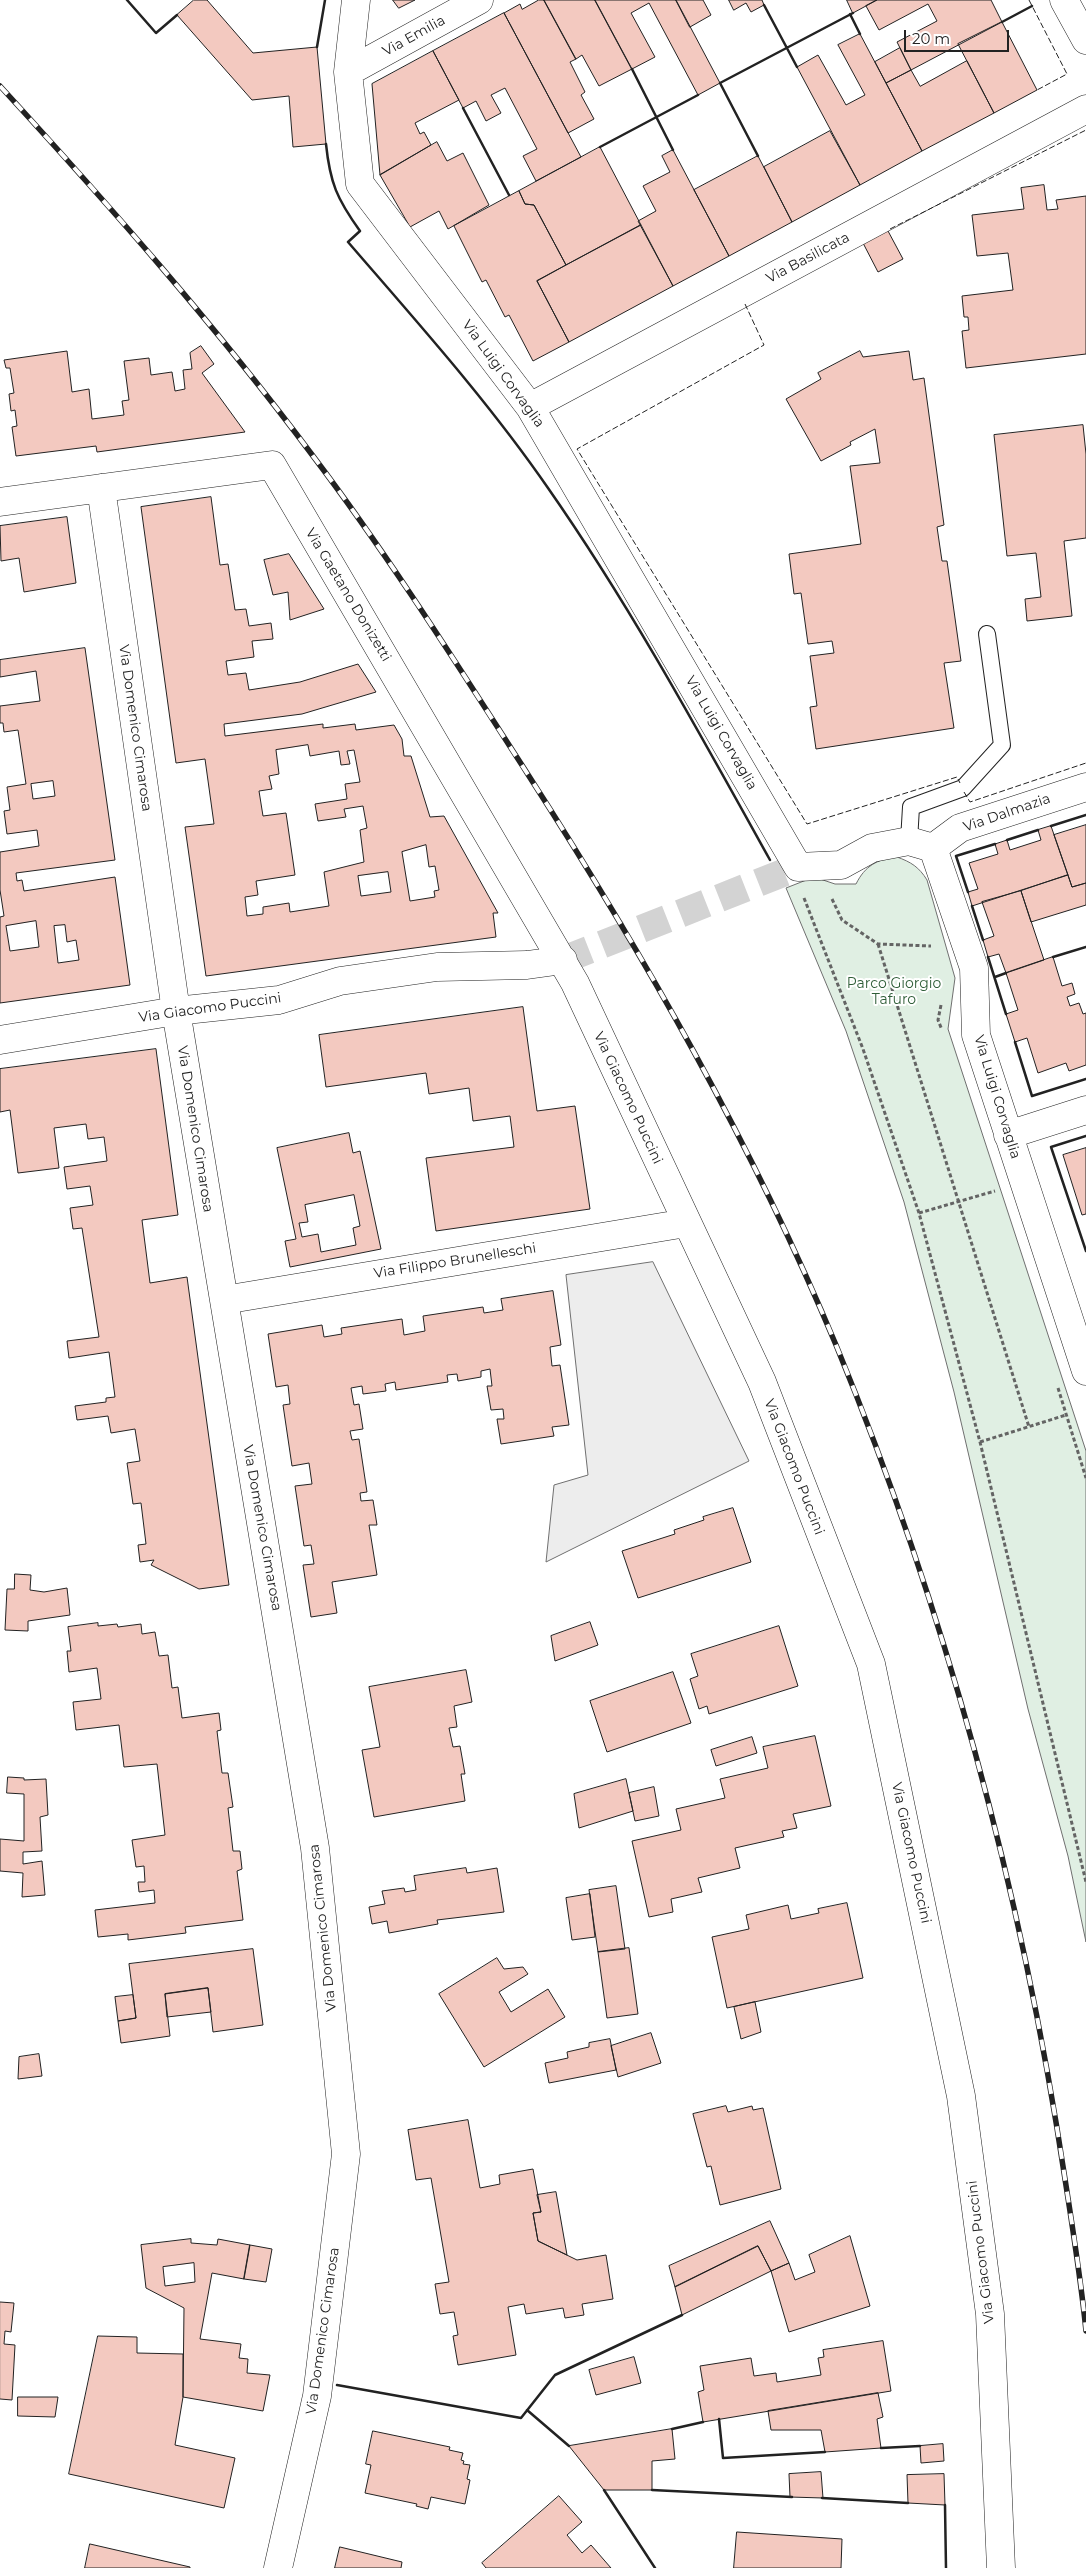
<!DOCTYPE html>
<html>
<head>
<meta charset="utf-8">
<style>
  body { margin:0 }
  #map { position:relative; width:1086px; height:2568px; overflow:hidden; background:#fff; font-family:Montserrat,sans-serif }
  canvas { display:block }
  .scale { position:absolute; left:904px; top:30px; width:105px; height:22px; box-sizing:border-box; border:2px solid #222; border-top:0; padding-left:6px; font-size:15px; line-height:18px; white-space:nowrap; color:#222; -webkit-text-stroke:4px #fff; paint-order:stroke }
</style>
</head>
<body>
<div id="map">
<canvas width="1086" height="2568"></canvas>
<div class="scale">20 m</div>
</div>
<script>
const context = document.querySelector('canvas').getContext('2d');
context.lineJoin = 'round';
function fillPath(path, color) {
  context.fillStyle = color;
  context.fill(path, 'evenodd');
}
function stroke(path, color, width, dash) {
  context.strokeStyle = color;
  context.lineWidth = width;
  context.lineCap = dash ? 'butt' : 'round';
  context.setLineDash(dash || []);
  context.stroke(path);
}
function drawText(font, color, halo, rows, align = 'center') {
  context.font = font + ' Montserrat,sans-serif';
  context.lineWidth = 4;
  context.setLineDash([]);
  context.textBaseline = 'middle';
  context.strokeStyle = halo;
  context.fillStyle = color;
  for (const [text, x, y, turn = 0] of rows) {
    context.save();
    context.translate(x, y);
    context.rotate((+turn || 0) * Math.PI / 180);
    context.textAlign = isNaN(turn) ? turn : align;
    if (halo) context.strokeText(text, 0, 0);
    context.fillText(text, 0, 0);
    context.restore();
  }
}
const green = new Path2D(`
  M897,857C911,862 919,867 927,880L955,978L948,1029L1086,1451V1942L1068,1856L1028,1709L954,1392L904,1202L846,1031L786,888L814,877L835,884H856C865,866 877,859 897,857Z`);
const parking = new Path2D(`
  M653,1262L749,1461L546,1562L554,1485L588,1475L566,1275Z`);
const building = new Path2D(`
  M194,0H207L253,53L317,47L326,144L293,147L289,96L252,100L177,15Z
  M393,0H415L399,8Z
  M539,0H544L576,59L570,62L585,92L581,95L594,119L568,133L504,13L520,4L522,9Z
  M544,0H595L632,69L599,86L582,55L576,59Z
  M595,0H676L720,83L698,95L649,3L631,13L655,57L632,69Z
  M676,0H703L711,15L690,27Z
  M729,0H762L764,5L751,12L746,3L734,10Z
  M847,0H877L853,13Z
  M877,0H991L1002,22L911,70L897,42L937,21L928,4L879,30L866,6Z
  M504,13L581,157L536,181L523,156L537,149L505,88L491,95L501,113L486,121L476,101L463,108L433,51Z
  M1002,22L1037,90L994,113L958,44Z
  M860,34L922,151L860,185L797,67L818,55L846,105L865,95L838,45Z
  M900,48L911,70L886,83L875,62Z
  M433,51L459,100L415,123L420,134L424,132L431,145L380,175L372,84Z
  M967,61L994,113L922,151L886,83L911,70L920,86Z
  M830,131L860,185L792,222L764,167Z
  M437,142L447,161L463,153L489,205L448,229L439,211L410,227L380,175Z
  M600,147L641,225L566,265L534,205L525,204L519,191Z
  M673,150L729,256L673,286L638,221L656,211L643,186L670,172L662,156Z
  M758,156L792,222L729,256L694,190Z
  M1044,185L1047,210L1058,209L1056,200L1086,196V354L966,368L962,331L969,330L968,317H964L962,296L1013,290L1008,253L977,256L972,215L1024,209L1021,188Z
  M519,191L525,204L534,205L566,265L537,281L569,342L533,361L509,315L505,317L486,280L482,282L454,226Z
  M641,225L673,286L569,342L537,281Z
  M888,231L903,259L878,272L863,243Z
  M201,346L214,364L202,373L245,432L97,452L96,446L16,456L12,427L17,426L15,410L11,411L9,394L14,393L10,368H6L4,360L67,351L72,392L89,389L92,419L124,415L122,401L129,400L124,361L149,358L151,375L172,372L175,391L185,389L183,370L192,369L190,353Z
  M860,351L863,357L909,351L913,380L924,378L944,525L937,527L942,561H947L961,661L944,663L954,728L816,749L810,707L817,706L810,656L834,653L832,641L808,644L801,593L794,594L789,554L861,544L850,466L880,463L875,429L850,442L851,445L821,461L786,399L821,379L818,373Z
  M1083,425L1086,454V538L1064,541L1072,616L1027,621L1025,599L1041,597L1036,553L1007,556L994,435Z
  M211,497L220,565L228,564L235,610L246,609L249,626L271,623L273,639L252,641L254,657L226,661L228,675L246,673L249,690L300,682L358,664L376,692L302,714L224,724L225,736L323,724V728L355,724L356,730L394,725L402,739L404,756H411L430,817L444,816L498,913H493L496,937L206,976L185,827L214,824L205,759L176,763L141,507ZM308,745L310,756L339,751L341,765L350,764L347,751L354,750L360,782L345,784L347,799L315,804L318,821L346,817L344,809L363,806L367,828L360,830L364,862L324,872L329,906L290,912L289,903L263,907V914L247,916L245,897L258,895L256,881L295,875L286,813L263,816L259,791L272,789L269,776L279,774L276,750ZM426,845L429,867L435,866L439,890L434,891L435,897L410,901L402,852ZM388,872L391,892L361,896L358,876Z
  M67,517L76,583L24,592L19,558L1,561L0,526Z
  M289,554L324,609L290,620L288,592L273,595L264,560Z
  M85,648L115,860L16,873L17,881L22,880L24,891L115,877L130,985L0,1003V917L4,916L0,890V852L39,846L37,830L7,834L4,811L10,810L7,787L26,784L18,730L4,732L3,723H0V706L40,701L36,671L0,677V660ZM53,781L55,796L33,799L31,784ZM36,921L39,947L10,951L6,926ZM65,925L67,942L76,940L79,960L58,963L54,926Z
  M1086,825V883L1072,887L1054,835Z
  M1051,826L1068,875L972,906L968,892L978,889L969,863L998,854L995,844L1007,840L1010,850L1041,840L1038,830Z
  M1068,875L1072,887L1086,883V905L1031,922L1021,891Z
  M1021,891L1044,960L1006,973L999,954L988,957L983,940L994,936L982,902Z
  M1053,957L1062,986L1072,983L1075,994L1067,997L1070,1006L1079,1003L1083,1014L1086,1013V1065L1069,1071L1066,1063L1038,1073L1027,1038L1015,1042L1006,1014L1018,1010L1006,973Z
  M523,1007L537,1111L575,1106L590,1209L436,1231L426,1158L514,1147L510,1116L473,1121L469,1088L429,1094L426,1073L326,1087L319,1035Z
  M156,1049L178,1215L142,1220L150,1283L187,1277L229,1585L199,1589L151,1565L154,1560L140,1562L138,1545L146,1544L141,1503L133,1504L127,1463L140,1461L135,1429L111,1433L108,1416L77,1420L75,1406L106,1402V1398L115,1397L109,1352L69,1358L67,1341L99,1337L82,1228L73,1229L70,1208L93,1205L90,1186L67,1189L64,1167L107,1161L104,1137L88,1139L86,1124L54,1128L59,1168L18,1173L10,1110L0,1112V1069Z
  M349,1133L353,1153L360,1151L381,1249L290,1267L285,1241L296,1239L277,1148ZM354,1195L360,1226L353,1228L356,1245L321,1252L318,1234L302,1237L299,1223L308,1222L305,1205Z
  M1086,1148V1214L1082,1215L1063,1155Z
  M553,1291L561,1345L550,1347L552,1366L560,1365L569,1425L552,1427L554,1436L501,1444L497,1419H504L503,1409L491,1410L487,1386H492L490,1369L481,1371V1377L458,1381L457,1374L447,1375L448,1382L396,1390L395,1382L385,1384L386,1391L363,1394L362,1386L351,1388L354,1405L359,1404L363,1429L350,1431L352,1440L359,1439L367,1492L360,1493L361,1501L373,1500L377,1525H369L377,1575L332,1582L337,1613L311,1617L303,1565L314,1564L311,1545L304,1546L295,1486L312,1484L309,1463L292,1466L283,1405L290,1404L288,1385L276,1387L268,1334L322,1325L324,1337L342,1334L341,1328L402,1319L404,1335L425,1331L423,1316L483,1307L484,1313L503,1310L501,1299Z
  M733,1508L751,1562L638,1598L622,1551L675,1534L674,1530L704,1520L703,1517Z
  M15,1574L31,1575L30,1590L44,1592L67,1588L70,1615L28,1621V1631L5,1630L7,1589H14Z
  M590,1622L598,1645L555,1661L551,1636Z
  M98,1623V1626L117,1624L118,1627L141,1624L142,1634L155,1632L159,1656L168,1655L172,1688L178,1687L182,1718L219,1713L221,1730L217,1731L222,1773H228L233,1807L228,1808L233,1851H240L242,1869L237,1871L243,1920L185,1927L186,1933L128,1940V1934L98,1937L95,1910L155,1903L154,1890L139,1892L138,1882H145L144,1866L136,1867L132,1840L165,1835L157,1764L124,1767L119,1725L76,1730L73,1702L101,1699L97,1668L69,1672L67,1651H71L68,1627Z
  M779,1626L798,1686L709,1714L707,1706L699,1709L690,1679L698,1676L691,1654Z
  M466,1670L472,1702L454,1706L457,1727L449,1728L453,1747L460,1746L465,1774H461L465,1801L374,1817L362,1750L380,1747L369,1687Z
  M673,1672L691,1723L607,1752L590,1701Z
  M815,1736L831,1806L793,1814L797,1828L782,1831L784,1837L735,1848L740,1868L698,1878L702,1892L671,1899L673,1912L649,1917L632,1841L681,1830L676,1809L725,1798L720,1779L768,1768L763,1747Z
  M752,1737L757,1753L716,1766L711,1750Z
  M8,1777L24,1778V1780L46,1779L48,1815L40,1817L42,1851L23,1852V1864L42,1861L45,1895L22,1897L23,1873L0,1871V1839L24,1841V1794L7,1793Z
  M626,1779L633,1811L579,1828L574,1794Z
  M654,1787L659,1816L635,1821L629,1793Z
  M466,1868L467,1873L497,1868L504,1912L437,1920L438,1924L389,1933L387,1921L372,1924L369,1907L385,1904L382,1891L404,1888L405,1892L416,1890L414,1876Z
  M616,1886L625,1949L598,1952L589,1890Z
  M590,1894L595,1937L572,1940L566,1898Z
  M847,1903L863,1978L727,2008L712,1937L749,1929L746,1915L788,1905L791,1919L819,1913L818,1909Z
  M629,1948L638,2014L607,2018L598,1952Z
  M253,1949L263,2025L213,2032L208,1988L165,1994L170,2036L121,2043L118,2021L136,2018L129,1964Z
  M497,1958L504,1969L523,1967L528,1974L499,1992L511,2012L548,1989L565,2017L484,2067L439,1994Z
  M208,1988L211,2012L167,2017L165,1994Z
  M133,1995L136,2018L118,2021L115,1997Z
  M755,2002L761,2032L741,2039L734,2007Z
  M651,2033L661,2063L618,2077L611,2046Z
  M610,2039L616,2070L549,2083L545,2063L568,2058L567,2052L589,2047V2043Z
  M39,2054L42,2076L18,2079L19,2057Z
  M726,2106L728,2112L752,2106L753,2110L763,2108L781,2189L720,2205L711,2166L707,2167L693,2114Z
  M468,2120L480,2188L500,2184L499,2175L533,2169L541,2212L533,2213L538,2241L577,2260L606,2255L613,2299L582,2304L584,2315L565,2318L563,2308L526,2314L524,2304L508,2307L516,2355L458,2365L453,2336L458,2335L454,2312L440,2314L435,2284L449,2282L431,2178L416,2180L408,2130Z
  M556,2192L567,2255L538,2241L533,2213L541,2212L537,2195Z
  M770,2221L789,2263L771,2271L758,2246L675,2287L669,2266Z
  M850,2236L870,2306L789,2332L771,2271L789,2263L795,2280L815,2272L809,2255Z
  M191,2239V2243L217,2245L218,2239L250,2245L244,2279L212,2273L200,2339L241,2344L239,2358L248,2359L247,2373L270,2375L263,2411L183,2397L184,2308L146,2288L141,2245ZM194,2263L195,2282L165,2286L163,2267Z
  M250,2245L272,2249L266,2282L244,2279Z
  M758,2246L771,2271L682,2315L675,2287Z
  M0,2302L14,2303L11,2332L5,2331L4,2344L15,2345L12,2400L0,2399Z
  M98,2336L137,2337V2353L183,2354V2397L175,2445L235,2458L224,2508L69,2474Z
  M883,2341L891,2391L703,2422L698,2392L704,2390L700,2366L751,2358L754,2376L776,2373L777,2382L821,2375L818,2358L824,2357L823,2350Z
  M634,2357L641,2383L596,2395L589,2370Z
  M878,2393L883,2417L877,2419L881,2448L825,2452L821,2430H771L768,2411Z
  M18,2397H58L55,2417L18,2416Z
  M672,2429L675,2459L652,2461V2490H604L569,2446Z
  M373,2431L450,2447L449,2450L463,2453L461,2460L464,2461L463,2464L470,2465L467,2479L470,2480L465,2504L431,2497L428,2509L416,2506L417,2504L365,2493L371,2465L366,2464Z
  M943,2444L944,2461L921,2463L920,2446Z
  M821,2472L823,2498L790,2497L789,2474Z
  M944,2474L945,2505L908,2503L907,2475Z
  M559,2496L582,2522L567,2535L582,2553L591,2545L611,2568H486L482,2563Z
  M737,2532L842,2539L841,2568H734Z
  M90,2544L190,2567V2568H85Z
  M340,2547L402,2562L401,2568H335Z`);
const minorTunnel = new Path2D(`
  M563,960L798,867`);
const path = new Path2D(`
  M804,898L863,1049L919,1213L980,1442L1086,1882
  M832,899L842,920L878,944L931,946
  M878,944L1029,1427
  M941,1005L938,1020L942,1030
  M919,1213L995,1191
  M1058,1388L1086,1478
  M980,1442L1066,1415`);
const service = new Path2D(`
  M909,841L911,807L963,788L1002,745L987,634`);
const minor = new Path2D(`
  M356,0L348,72L360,184L530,407L798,867L841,865L872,848L909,841L933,848
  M1064,0L1086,40
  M348,72L479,0
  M530,407L1086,109
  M101,488L176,1011L315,1848L346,2154L317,2396L278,2568
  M0,502L272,465L575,983L762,1382L871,1664L961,2096L990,2314L1001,2568
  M933,848L974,968L976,1035L1086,1371
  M933,848L960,828L1086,787
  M0,1040L176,1011L279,1000L340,981L437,967L527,965L563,960
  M1008,1135L1086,1110
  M224,1300L686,1223`);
const rail = new Path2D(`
  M0,86C109,205 216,326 313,456C390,558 458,666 527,773C644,955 752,1144 836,1345C946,1612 1022,1893 1065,2179C1073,2230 1081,2280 1086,2331`);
const fence = new Path2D(`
  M1029,0L1067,74L1037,90
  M890,229L1086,130
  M745,304L764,345L577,449L807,824L957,777L960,783
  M964,792L970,802L1086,763`);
const wall = new Path2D(`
  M127,0L156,33L177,15
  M764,5L797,67
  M850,14L860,34
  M1002,22L1032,6
  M317,47L325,0
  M632,69L673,150
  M463,108L509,195
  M326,144C330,183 337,199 360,231L348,242C417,322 488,401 548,488C631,607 700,734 770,860
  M600,147L698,95
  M758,156L720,83L853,13
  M1051,826L1086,815
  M1007,840L1038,830
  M968,892L956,856L995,844
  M972,906L983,940
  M988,957L1006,1014
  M1053,957L1086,947
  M995,977L1006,973
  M1015,1042L1032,1096L1086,1079
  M1086,1136L1051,1147L1086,1251
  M337,2385L521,2418L555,2375L682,2315
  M527,2410L569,2446
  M719,2419L723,2458L825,2452
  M672,2429L703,2422
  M881,2448L920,2446
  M604,2490L655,2568
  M652,2490L792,2497
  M822,2498L908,2503
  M945,2505L946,2568`);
const streetNames = [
  ["Via Emilia",414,36,-29],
  ["Via Basilicata",808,258,-28],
  ["Via Luigi Corvaglia",503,374,54],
  ["Via Gaetano Donizetti",348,595,59],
  ["Via Domenico Cimarosa",135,728,82],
  ["Via Luigi Corvaglia",721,733,60],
  ["Via Dalmazia",1007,813,-19],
  ["Via Giacomo Puccini",210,1008,-8],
  ["Via Luigi Corvaglia",997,1097,73],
  ["Via Giacomo Puccini",628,1098,65],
  ["Via Domenico Cimarosa",195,1129,81],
  ["Via Filippo Brunelleschi",455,1261,-9],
  ["Via Giacomo Puccini",794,1467,69],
  ["Via Domenico Cimarosa",262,1528,80],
  ["Via Giacomo Puccini",911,1853,78],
  ["Via Domenico Cimarosa",323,1928,-96],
  ["Via Giacomo Puccini",981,2252,-97],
  ["Via Domenico Cimarosa",323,2331,-82]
];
const parkNames = [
  ["Parco Giorgio",894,984],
  ["Tafuro",894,1000]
];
fillPath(green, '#e0efe3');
stroke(green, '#6f6f6f', 1);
fillPath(parking, '#ededed');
stroke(parking, '#6f6f6f', 1);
fillPath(building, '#f3c9c0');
stroke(building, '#222', 1);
stroke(minorTunnel, '#d3d3d3', 28, [28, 14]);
stroke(service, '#222', 18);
stroke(minor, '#222', 29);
stroke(path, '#646464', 3, [4, 2.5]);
stroke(service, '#fff', 16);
stroke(minor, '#fff', 28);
stroke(rail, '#222', 5.5);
stroke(rail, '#fff', 4, [11]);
stroke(fence, '#222', 1, [6, 2.5]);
stroke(wall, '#222', 2.5);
drawText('14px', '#222', '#fff', streetNames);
drawText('14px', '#2f5e38', '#fff', parkNames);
</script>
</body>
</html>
